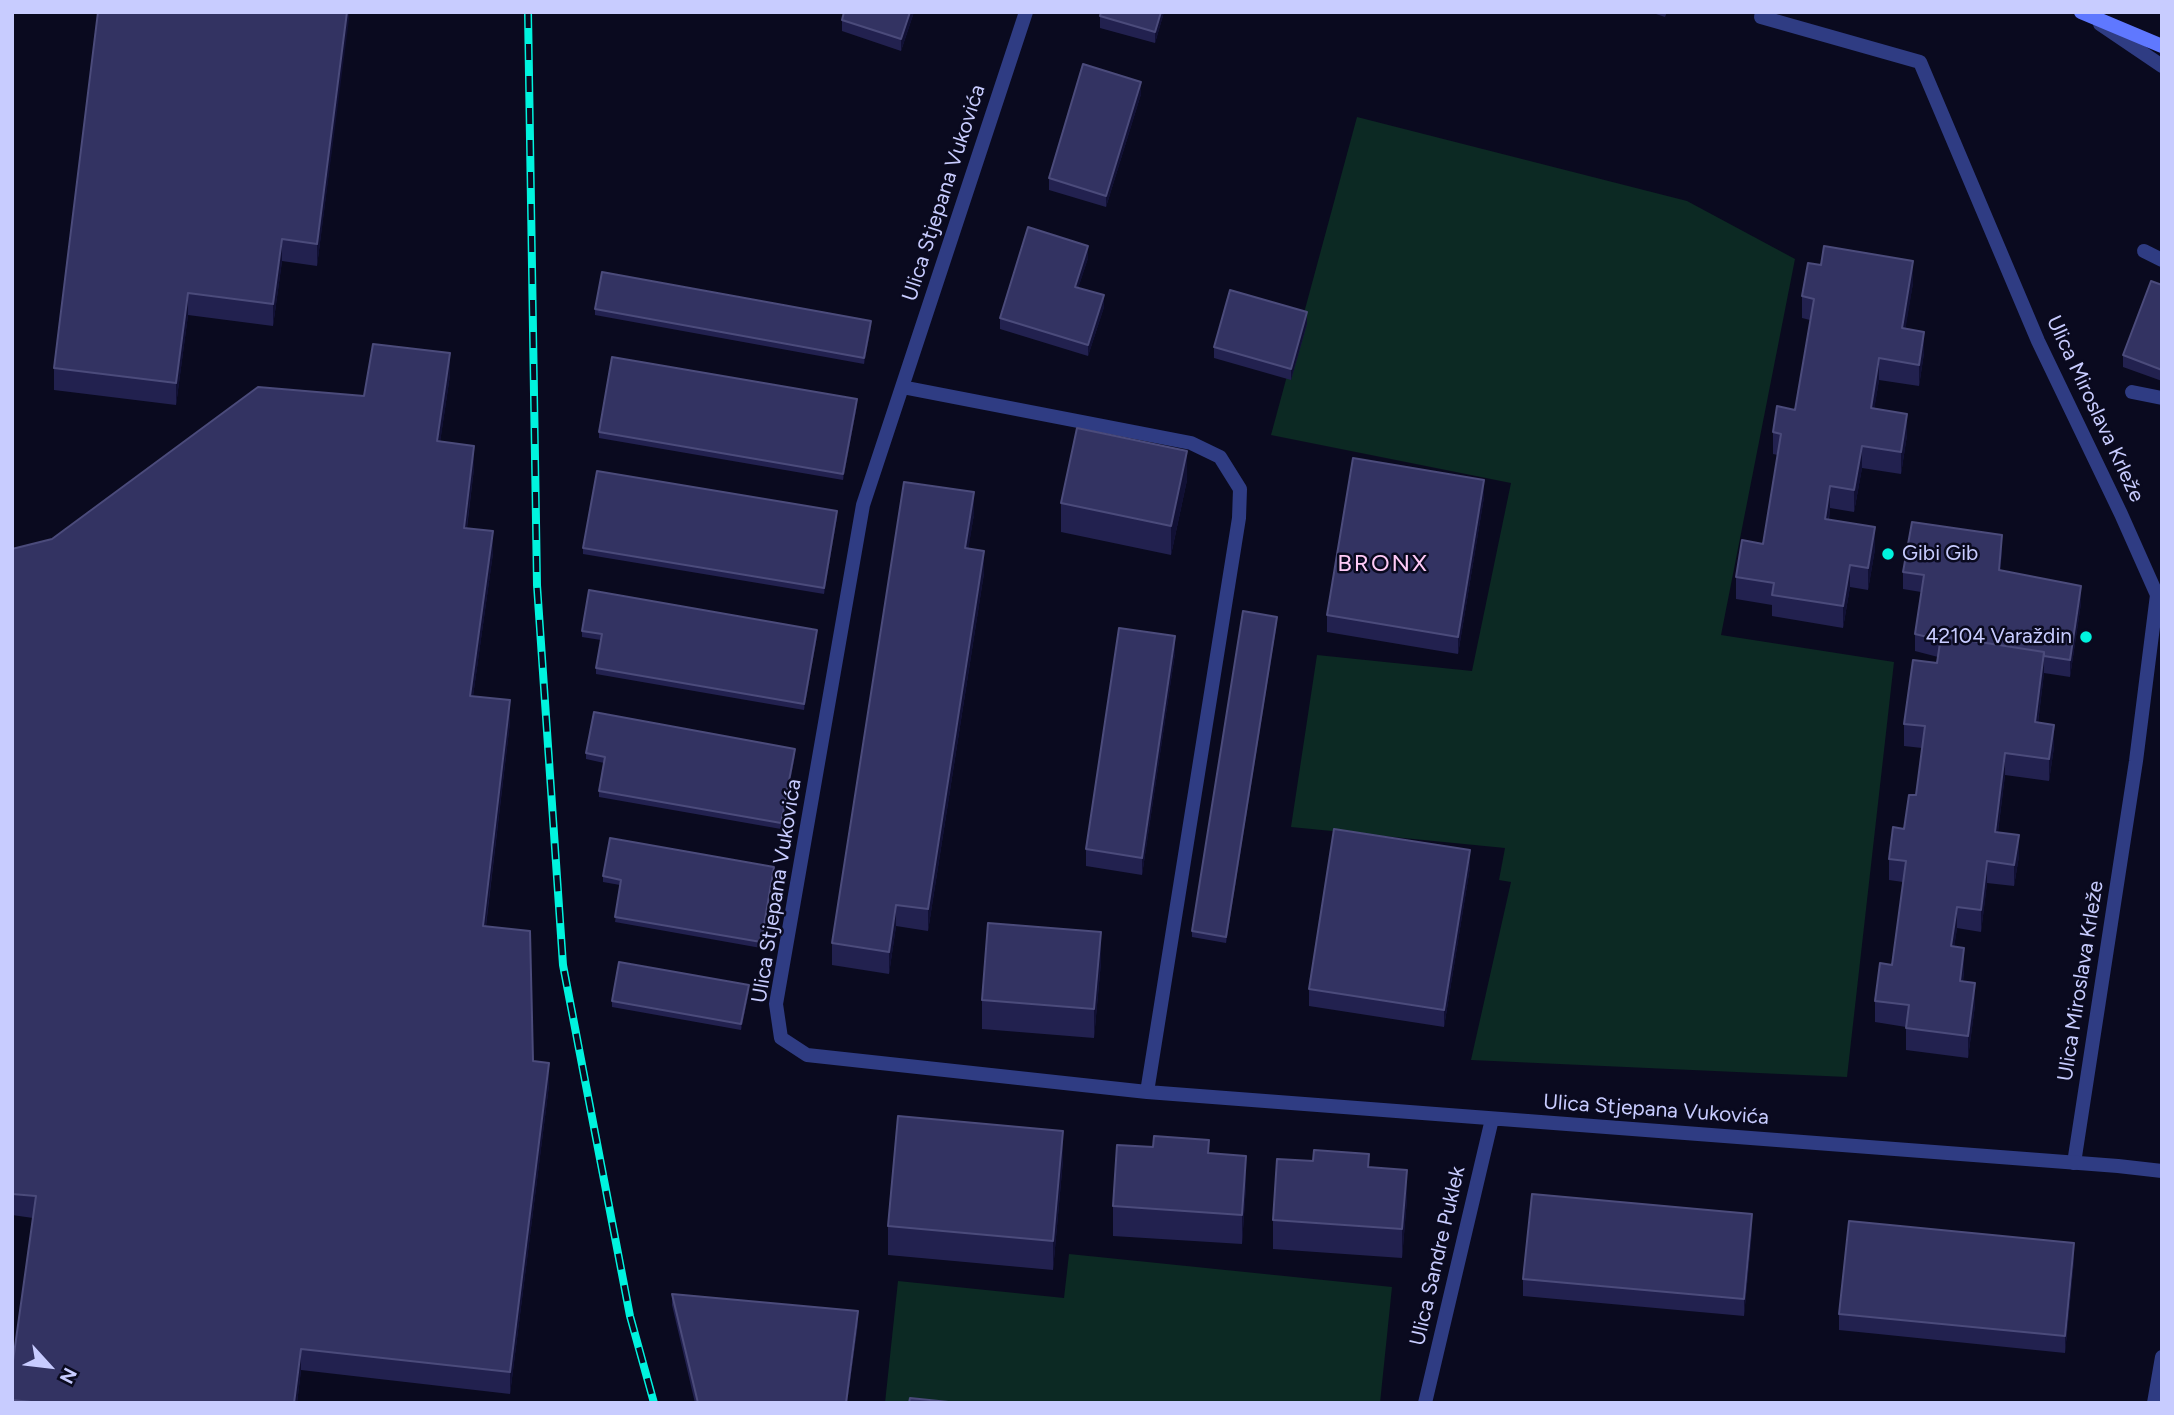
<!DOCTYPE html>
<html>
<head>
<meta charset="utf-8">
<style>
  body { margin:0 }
  #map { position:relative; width:2174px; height:1415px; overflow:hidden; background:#0a0a1f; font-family:Figtree,sans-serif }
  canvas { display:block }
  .frame { position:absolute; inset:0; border:14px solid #c8ccff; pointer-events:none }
  .north { position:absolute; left:14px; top:1331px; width:70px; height:70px; -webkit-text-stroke:5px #0a0a1f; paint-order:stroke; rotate:117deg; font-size:19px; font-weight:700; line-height:28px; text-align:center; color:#c8ccff }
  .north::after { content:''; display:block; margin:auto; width:24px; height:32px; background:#c8ccff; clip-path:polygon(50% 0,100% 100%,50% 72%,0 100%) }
</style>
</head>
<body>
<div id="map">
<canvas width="2174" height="1415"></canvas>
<div class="frame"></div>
<div class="north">N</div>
</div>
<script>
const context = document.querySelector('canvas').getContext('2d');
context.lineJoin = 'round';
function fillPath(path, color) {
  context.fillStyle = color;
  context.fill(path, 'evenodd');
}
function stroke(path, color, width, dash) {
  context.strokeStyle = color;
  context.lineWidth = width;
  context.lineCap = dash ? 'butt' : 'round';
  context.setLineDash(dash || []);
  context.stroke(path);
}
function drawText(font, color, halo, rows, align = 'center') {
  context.font = font + ' Figtree,sans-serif';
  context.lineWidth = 5;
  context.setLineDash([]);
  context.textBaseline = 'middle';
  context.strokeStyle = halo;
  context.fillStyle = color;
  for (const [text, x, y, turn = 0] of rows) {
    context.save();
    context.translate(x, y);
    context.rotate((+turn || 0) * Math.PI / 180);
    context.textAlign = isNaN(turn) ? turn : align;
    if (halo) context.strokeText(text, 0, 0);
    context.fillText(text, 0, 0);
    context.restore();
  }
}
const green = new Path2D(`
  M1357,117L1687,201L1795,259L1721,635L1894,662L1847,1077L1471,1060L1511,882L1499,880L1505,848L1291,827L1317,655L1472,671L1511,483L1271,435Z
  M1069,1254L1392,1287L1380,1403H885L898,1281L1064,1298Z`);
const service = new Path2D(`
  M1762,12L1761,17L1920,62L2038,341L2121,514L2157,595L2136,761L2074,1163
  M2144,251L2162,260
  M2132,392L2162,398`);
const minor = new Path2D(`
  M1026,12L863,505L776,1004L781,1038L807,1055L1147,1092L2118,1166L2162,1171
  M902,387L1191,443L1220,457L1240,489L1239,518L1147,1092
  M1425,1403L1492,1119`);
const tertiary = new Path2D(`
  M2100,24L2162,66
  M2154,1403L2162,1357`);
const secondary = new Path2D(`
  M2081,12L2162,46`);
const rail = new Path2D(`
  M528,12L537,585L563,965L630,1316L654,1403`);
const wall = new Path2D(`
  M349,12L317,266L282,261L273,326L188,315L176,405L54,390V368Z
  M914,12L901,51L842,31V20Z
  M1164,12L1155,43L1100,28V16Z
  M1650,12H1667L1665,17Z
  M1141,94L1106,207L1049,190V178Z
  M1088,258L1078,288L1104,307L1088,356L1000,329V318Z
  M1913,283L1905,329L1924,353L1919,386L1879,380L1874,409L1907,435L1901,474L1862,468L1854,512L1830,508L1829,519L1875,549L1868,590L1850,587L1843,628L1772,616V605L1736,599V577L1763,544L1778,455L1773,454V432L1795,410L1810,320L1802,318V296Z
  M2162,285V381L2123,367V355Z
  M595,309L871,327L864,364L595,315Z
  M1307,324L1291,380L1214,358V347Z
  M450,375L440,442L474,468L467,528L493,553L473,696L510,722L486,926L533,1061L549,1085L510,1394L301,1370L297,1403H12V1368L33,1218L12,1215V549L52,539L364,396Z
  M857,405L843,480L599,438V432Z
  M1187,480L1171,555L1061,532V503Z
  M1484,497L1458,654L1327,632V615Z
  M974,514L968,549L984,573L928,931L896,926L889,974L832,965V943Z
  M837,517L824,594L583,554V548Z
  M2002,552L2000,570L2081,603L2070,677L2044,673L2038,723L2054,747L2049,781L2005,775L1998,832L2019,856L2014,886L1987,883L1981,932L1957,928L1954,947L1964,970L1963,982L1975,1005L1968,1058L1906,1050V1027L1875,1022V1001L1892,965L1903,882L1889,880V859L1904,829L1916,795L1922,748L1904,746V724L1937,663L1938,657L1915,651V634L1921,592L1903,589V572Z
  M1277,622L1226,943L1192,937V931Z
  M582,631L817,636L804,710L596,674V668L601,640L582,637Z
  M1175,653L1142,875L1086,866V849Z
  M586,753L795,755L781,829L599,797V791L604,763L586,759Z
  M1470,867L1444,1027L1309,1006V989Z
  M774,873L761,948L615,922L620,885L603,882V876Z
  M1101,962L1094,1038L982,1029V1000Z
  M749,991L741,1030L612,1007V1001Z
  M1209,1153L1246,1185L1242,1244L1113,1236V1206Z
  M1063,1160L1053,1270L888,1255V1226Z
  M1369,1167L1407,1199L1402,1258L1273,1249V1220Z
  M1752,1231L1744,1316L1523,1296V1279Z
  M2074,1260L2065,1353L1839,1330V1314Z
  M672,1294L858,1323L847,1403H695L672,1305Z`);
const shadedWall = new Path2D(`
  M347,12H349V19L317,266V244Z
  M910,12H914L901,51V39Z
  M1161,12H1164L1155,43V32Z
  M1141,82V94L1106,207V196Z
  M282,239V261L273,326V304Z
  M1088,246V258L1075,298V287Z
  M1913,261V283L1902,350V328Z
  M188,293V315L176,405V383Z
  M1104,295V307L1088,356V345Z
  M1307,312V324L1291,380V369Z
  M871,321V327L864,364V358Z
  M1924,332V353L1919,386V365Z
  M450,353V375L437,463V441Z
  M1879,358V380L1871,430V408Z
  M857,399V405L843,480V474Z
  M1907,414V435L1901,474V452Z
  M474,446V468L464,549V528Z
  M1862,446V468L1854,512V490Z
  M1187,451V480L1171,555V526Z
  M1484,480V497L1458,654V637Z
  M1830,486V508L1825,541V519Z
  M974,492V514L965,570V548Z
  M837,511V517L824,594V588Z
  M1875,527V549L1868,590V568Z
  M493,531V553L470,718V696Z
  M2002,535V552L1999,587V570Z
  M984,551V573L928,931V909Z
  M1850,565V587L1843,628V606Z
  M2081,586V603L2070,677V660Z
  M1277,617V622L1226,943V937Z
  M817,630V636L804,710V704Z
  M1175,636V653L1142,875V858Z
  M2044,652V674L2035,744V722Z
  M510,700V722L483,948V926Z
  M2054,725V747L2049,781V759Z
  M795,749V755L781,829V823Z
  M2005,753V775L1995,854V832Z
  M2019,835V856L2014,886V865Z
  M1470,850V867L1444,1027V1010Z
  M1987,861V883L1981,932V910Z
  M774,867V873L761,948V942Z
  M896,905V926L889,974V952Z
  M1957,907V928L1951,968V946Z
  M1101,932V962L1094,1038V1009Z
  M1964,948V970L1960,1003V981Z
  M1975,983V1005L1968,1058V1036Z
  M749,985V991L741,1030V1024Z
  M549,1063V1085L510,1394V1372Z
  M1063,1131V1160L1053,1270V1241Z
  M1246,1156V1185L1242,1244V1215Z
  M1407,1170V1199L1402,1258V1229Z
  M1752,1214V1231L1744,1316V1299Z
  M2074,1243V1260L2065,1353V1336Z
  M858,1311V1323L847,1403H846Z
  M301,1349V1370L297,1403H294Z`);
const building = new Path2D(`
  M98,12H347L317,244L282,239L273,304L188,293L176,383L54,368Z
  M844,12H910L901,39L842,20Z
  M1101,12H1161L1155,32L1100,16Z
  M1083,64L1141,82L1106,196L1049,178Z
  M1028,227L1088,246L1075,287L1104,295L1088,345L1000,318Z
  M1824,246L1913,261L1902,328L1924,332L1919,365L1879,358L1871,408L1907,414L1901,452L1862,446L1854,490L1830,486L1825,519L1875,527L1868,568L1850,565L1843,606L1772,595L1774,583L1736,577L1742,540L1763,544L1781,434L1773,432L1777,406L1795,410L1814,299L1802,296L1808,263L1821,265Z
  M602,272L871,321L864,358L595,309Z
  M2151,281L2162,285V370L2123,355Z
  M1230,290L1307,312L1291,369L1214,347Z
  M373,344L450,353L437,441L474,446L464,528L493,531L470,696L510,700L483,926L530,931L533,1061L549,1063L510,1372L301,1349L294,1403H41L12,1400V1368L36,1196L12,1194V549L52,539L258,387L364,396Z
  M612,357L857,399L843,474L599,432Z
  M1077,428L1187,451L1171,526L1061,503Z
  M1353,458L1484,480L1458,637L1327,615Z
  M597,471L837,511L824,588L583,548Z
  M904,482L974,492L965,548L984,551L928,909L896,905L889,952L832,943Z
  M1912,522L2002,535L1999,570L2081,586L2070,660L2044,656V652L1941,636L1940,640L1915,634L1924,575L1903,572Z
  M589,590L817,630L804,704L596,668L602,634L582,631Z
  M1243,611L1277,617L1226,937L1192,931Z
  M1119,628L1175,636L1142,858L1086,849Z
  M1941,636L2044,652L2035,722L2054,725L2049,759L2005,753L1995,832L2019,835L2014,865L1987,861L1981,910L1957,907L1951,946L1964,948L1960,981L1975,983L1968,1036L1906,1028L1909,1005L1875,1001L1880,963L1892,965L1906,861L1889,859L1893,827L1904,829L1909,795H1916L1925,726L1904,724L1913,660L1937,663Z
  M594,712L795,749L781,823L599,791L605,757L586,753Z
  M1334,829L1470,850L1444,1010L1309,989Z
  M610,838L774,867L761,942L615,917L621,880L603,876Z
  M988,923L1101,932L1094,1009L982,1000Z
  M619,962L749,985L741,1024L612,1001Z
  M898,1116L1063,1131L1053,1241L888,1226Z
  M1154,1136L1209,1140L1208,1153L1246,1156L1242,1215L1113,1206L1117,1145L1153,1147Z
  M1314,1150L1369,1154L1368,1167L1407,1170L1402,1229L1273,1220L1277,1159L1313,1161Z
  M1532,1194L1752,1214L1744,1299L1523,1279Z
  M1849,1221L2074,1243L2065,1336L1839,1314Z
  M672,1294L858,1311L846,1403H698Z
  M910,1398L958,1403H909Z`);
const markers = [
  [1888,554,7,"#00f3de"],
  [2086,637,7,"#00f3de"]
];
const streetNames = [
  ["Ulica Stjepana Vukovića",944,193,-72],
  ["Ulica Miroslava Krleže",2095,409,65],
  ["Ulica Stjepana Vukovića",777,891,-81],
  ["Ulica Miroslava Krleže",2081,981,-81],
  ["Ulica Stjepana Vukovića",1656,1110,4],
  ["Ulica Sandre Puklek",1438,1256,-77]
];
const poiNames = [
  ["Gibi Gib",1902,554],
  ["42104 Varaždin",2072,637,"right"]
];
const quarterNames = [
  ["BRONX",1383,564]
];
fillPath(green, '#0c2923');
stroke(service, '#2f3c83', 14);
stroke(minor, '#2f3c83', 14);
stroke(tertiary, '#2f3c83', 14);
stroke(secondary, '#5f78ff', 14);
stroke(rail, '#00f3de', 8);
stroke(rail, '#0a0a1f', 5, [16]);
fillPath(wall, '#22214f');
fillPath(shadedWall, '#111034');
fillPath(building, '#333362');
stroke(building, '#4b4b7b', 2);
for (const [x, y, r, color] of markers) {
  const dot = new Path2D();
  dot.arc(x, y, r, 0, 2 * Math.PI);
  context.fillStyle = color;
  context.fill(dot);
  stroke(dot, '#0a0a1f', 2.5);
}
drawText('21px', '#c8ccff', '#0a0a1f', streetNames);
drawText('21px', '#c8ccff', '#0a0a1f', poiNames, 'left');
context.letterSpacing = '2px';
drawText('24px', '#ffcaf6', '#0a0a1f', quarterNames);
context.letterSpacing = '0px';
</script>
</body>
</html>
